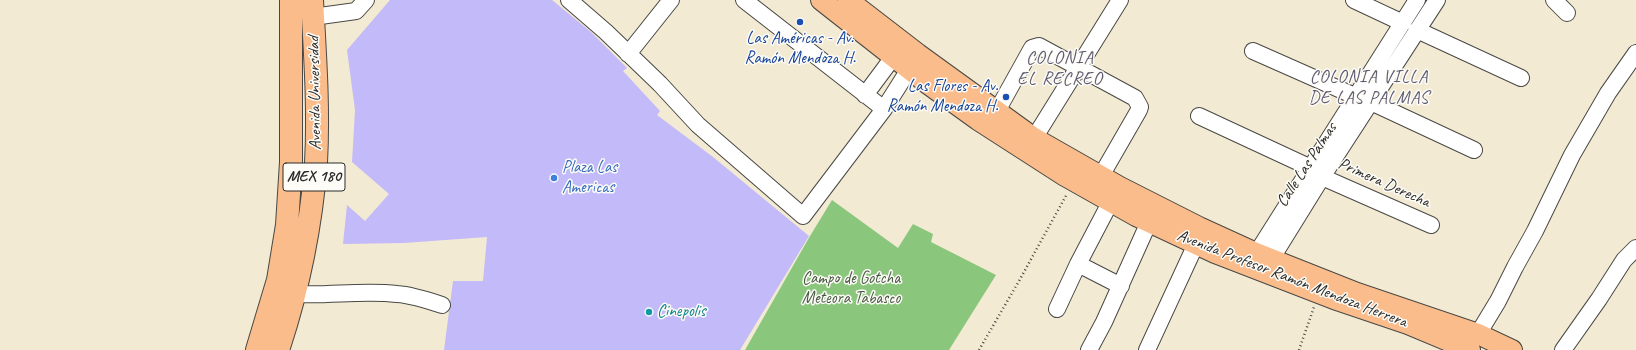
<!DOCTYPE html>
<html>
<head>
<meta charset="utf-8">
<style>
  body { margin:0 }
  canvas { display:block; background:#f2ead2 }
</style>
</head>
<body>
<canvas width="1636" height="350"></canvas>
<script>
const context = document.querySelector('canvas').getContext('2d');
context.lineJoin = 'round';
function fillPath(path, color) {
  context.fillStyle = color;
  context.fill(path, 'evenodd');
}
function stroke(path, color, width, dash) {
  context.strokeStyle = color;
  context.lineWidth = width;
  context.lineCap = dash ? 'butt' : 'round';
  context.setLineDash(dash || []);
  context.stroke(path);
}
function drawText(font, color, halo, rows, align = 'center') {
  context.font = font + ' Caveat,sans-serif';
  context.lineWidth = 3;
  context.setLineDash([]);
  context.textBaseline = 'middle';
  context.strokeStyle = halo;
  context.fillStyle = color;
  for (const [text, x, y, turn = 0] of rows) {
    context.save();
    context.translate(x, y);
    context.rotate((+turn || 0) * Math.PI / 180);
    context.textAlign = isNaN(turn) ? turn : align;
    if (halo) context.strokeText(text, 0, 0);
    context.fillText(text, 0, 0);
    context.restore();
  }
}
const green = new Path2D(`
  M832,200L898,248L913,224L933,234L931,242L996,275L949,350H745L810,236Z`);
const building = new Path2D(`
  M390,0H552L591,32L627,68L623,71L660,111L657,115L713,157L809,236L740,350H444L453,281H483L487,237L404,243L343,244L347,205L365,221L389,194L352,162L355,110L347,50Z`);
const path = new Path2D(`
  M979,350L1019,281L1067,194
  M1299,350L1314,307`);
const minor = new Path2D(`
  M569,0L606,32L660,84L698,125L803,216L884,109L915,60
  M744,0L884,109
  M1354,0L1403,23
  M1554,0L1567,13
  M313,17L356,11L366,0
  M1417,30L1521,78
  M1253,51L1357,97
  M628,54L671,0
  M865,95L900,48
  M1371,102L1474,150
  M997,111L1032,48L1039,46L1135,98L1140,107L1139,110L1101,176
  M1199,116L1311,168
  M1028,148L1120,0
  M1322,177L1431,225
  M1251,262L1417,0
  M1078,264L1121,286
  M1265,269L1322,177L1437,0
  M295,294C329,296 363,290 397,294C412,295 427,300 442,305
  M1057,309L1078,264L1111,201
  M1478,334L1498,301L1515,267L1535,231L1572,155L1608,93L1636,53
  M1089,350L1104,322L1149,222
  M1147,350L1196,244
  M1563,350L1599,299L1624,260L1636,248`);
const major = new Path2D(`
  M821,0L928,84L978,120L1065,176L1136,216L1215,253L1334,299L1408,324L1470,350
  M848,0L918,54L1034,138L1120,187L1199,227L1256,253L1357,293L1478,334L1512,350`);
const highway = new Path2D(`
  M257,350L278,280L287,225L291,162V0
  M278,350C298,290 311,227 316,163C319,109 315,54 312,0`);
const markers = [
  [800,22,4,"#1a4fb4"],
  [1006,97,4,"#1a4fb4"],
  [554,178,4,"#3f7fe0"],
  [649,312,4,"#0f9aa8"]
];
const shields = [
  [314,177,62]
];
const shieldNames = [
  ["MEX 180",314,177]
];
const transitNames = [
  ["Las Américas - Av.",800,39],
  ["Ramón Mendoza H.",800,59],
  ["Las Flores - Av.",998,87,"right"],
  ["Ramón Mendoza H.",998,107,"right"]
];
const streetNames = [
  ["Avenida Universidad",315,93,-91],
  ["Calle Las Palmas",1307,165,-57],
  ["Primera Derecha",1384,183,24],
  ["Avenida Profesor Ramón Mendoza Herrera",1292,279,21]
];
const shopNames = [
  ["Plaza Las",562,168],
  ["Americas",562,188]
];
const parkNames = [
  ["Campo de Gotcha",851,279],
  ["Meteora Tabasco",851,299]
];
const cultureNames = [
  ["Cinepolis",657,312]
];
const neighbourhoodNames = [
  ["COLONIA",1060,58],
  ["EL RECREO",1060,79],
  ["COLONIA VILLA",1369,77],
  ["DE LAS PALMAS",1369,98]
];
fillPath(green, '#8ac77d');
fillPath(building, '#c3baf9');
stroke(minor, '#494844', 18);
stroke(major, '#494844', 22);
stroke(highway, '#494844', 24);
stroke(path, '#494844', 2.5, [1, 3]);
stroke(minor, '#fff', 16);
stroke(major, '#fabc8b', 20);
stroke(highway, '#fabc8b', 22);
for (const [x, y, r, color] of markers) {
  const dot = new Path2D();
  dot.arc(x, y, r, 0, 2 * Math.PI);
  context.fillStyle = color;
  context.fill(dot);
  stroke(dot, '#fdfcf7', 1.5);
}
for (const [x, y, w] of shields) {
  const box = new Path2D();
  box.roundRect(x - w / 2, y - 14, w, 28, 3);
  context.fillStyle = '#fdfcf7';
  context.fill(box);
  stroke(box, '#2b2b2b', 1);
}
drawText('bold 16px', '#2b2b2b', null, shieldNames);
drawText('17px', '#164399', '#fdfcf7', transitNames);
drawText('17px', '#2b2b2b', '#fdfcf7', streetNames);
drawText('17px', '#366cbe', '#fdfcf7', shopNames, 'left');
drawText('17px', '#485a44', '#fdfcf7', parkNames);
drawText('17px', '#0d838f', '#fdfcf7', cultureNames, 'left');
context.letterSpacing = '1px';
drawText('18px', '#605d73', '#fdfcf7', neighbourhoodNames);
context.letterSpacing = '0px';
</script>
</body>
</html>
